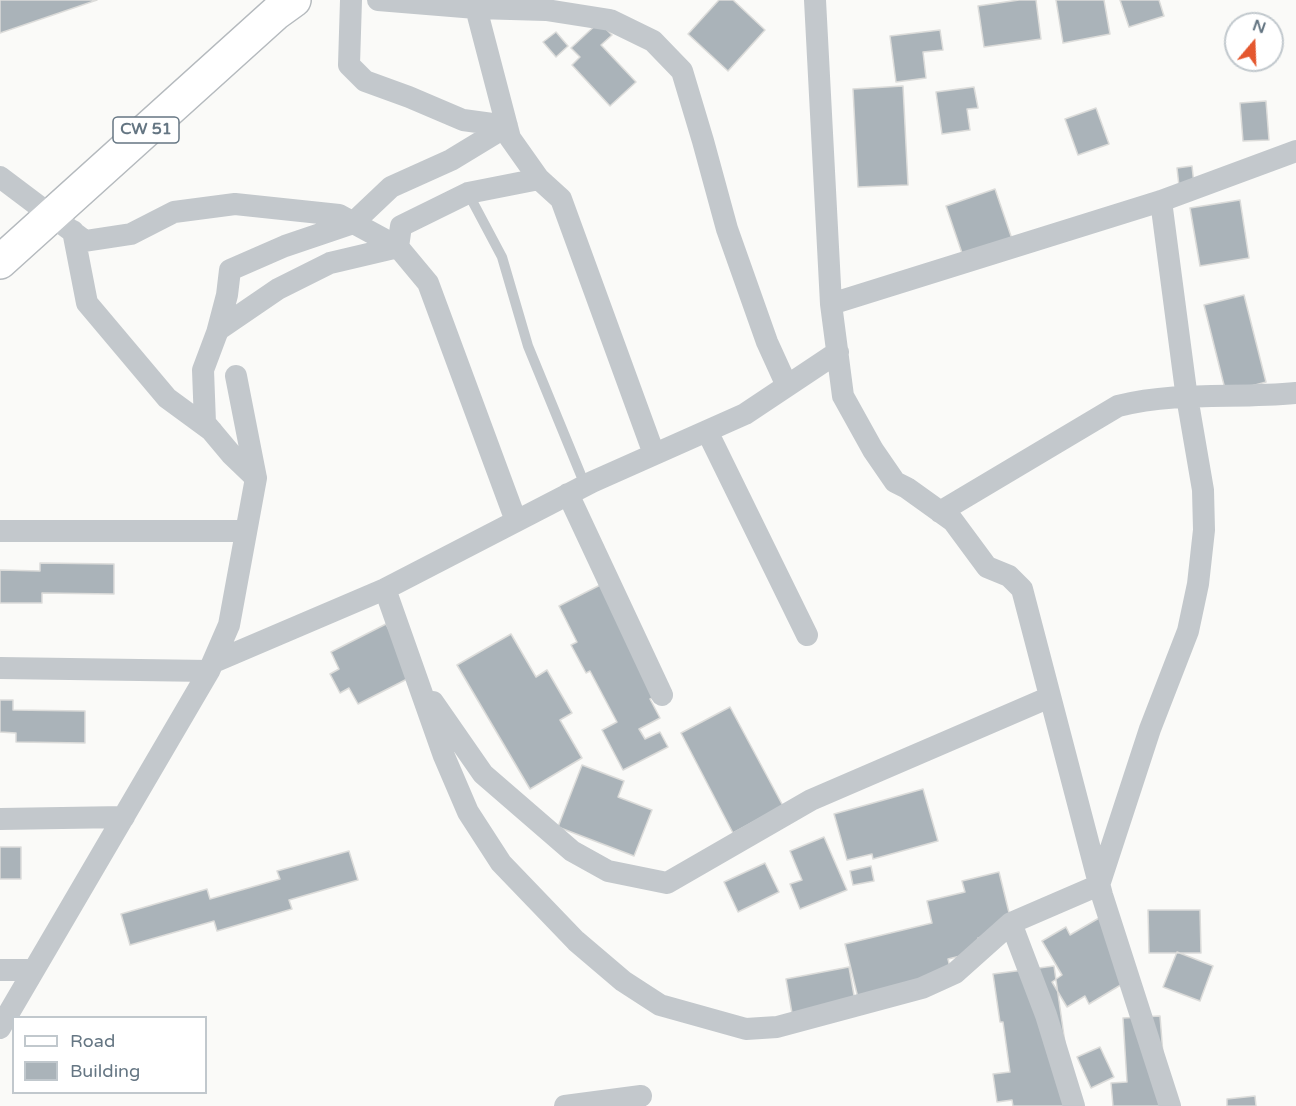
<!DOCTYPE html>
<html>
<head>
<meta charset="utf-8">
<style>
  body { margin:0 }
  #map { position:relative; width:1296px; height:1106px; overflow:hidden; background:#fafaf8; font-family:"Varela Round",sans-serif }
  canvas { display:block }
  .legend { position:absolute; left:12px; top:1016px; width:195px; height:78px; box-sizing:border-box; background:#fff; border:2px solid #c1c8cd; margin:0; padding:8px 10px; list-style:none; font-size:18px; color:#657683 }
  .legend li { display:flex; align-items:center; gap:12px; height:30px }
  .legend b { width:30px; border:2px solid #c1c8cd }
  .north { position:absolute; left:1224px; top:12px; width:60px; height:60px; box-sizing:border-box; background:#fff; border:2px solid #c1c8cd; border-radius:50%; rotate:19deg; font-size:16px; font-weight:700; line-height:24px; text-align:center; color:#657683 }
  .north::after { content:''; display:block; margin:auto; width:21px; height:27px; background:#e4572e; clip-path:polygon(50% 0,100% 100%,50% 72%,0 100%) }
</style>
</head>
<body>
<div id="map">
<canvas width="1296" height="1106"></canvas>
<ul class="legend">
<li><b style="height:8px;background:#fff"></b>Road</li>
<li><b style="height:16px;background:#aab3b9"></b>Building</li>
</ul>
<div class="north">N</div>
</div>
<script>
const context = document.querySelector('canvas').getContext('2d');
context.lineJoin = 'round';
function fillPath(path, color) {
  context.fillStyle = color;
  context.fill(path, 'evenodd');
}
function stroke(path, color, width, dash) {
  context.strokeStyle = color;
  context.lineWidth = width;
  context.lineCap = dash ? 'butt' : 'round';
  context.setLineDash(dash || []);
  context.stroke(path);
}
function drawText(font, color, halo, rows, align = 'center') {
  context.font = font + ' "Varela Round",sans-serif';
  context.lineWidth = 6;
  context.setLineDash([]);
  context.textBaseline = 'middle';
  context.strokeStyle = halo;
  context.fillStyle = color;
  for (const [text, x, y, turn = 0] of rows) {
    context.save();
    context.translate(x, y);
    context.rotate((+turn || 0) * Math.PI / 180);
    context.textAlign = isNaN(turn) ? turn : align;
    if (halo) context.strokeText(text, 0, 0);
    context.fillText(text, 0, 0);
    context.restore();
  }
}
const building = new Path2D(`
  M0,0H97L0,33Z
  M719,0H733L765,30L728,71L688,34Z
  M1019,0H1036L1041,39L984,47L978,6Z
  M1056,0H1104L1110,34L1063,43Z
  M1120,0H1159L1164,16L1129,27Z
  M599,22L612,35L601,45L636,82L610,106L572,65L580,57L571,48Z
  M940,30L943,50L923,52L926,78L896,82L890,36Z
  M556,32L568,46L556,57L543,42Z
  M903,86L908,185L858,187L853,89Z
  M974,87L978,108L967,109L970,130L942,134L936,92Z
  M1266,101L1269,140L1243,141L1240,103Z
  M1096,108L1109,144L1078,155L1065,119Z
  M1192,166L1194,184L1179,186L1177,168Z
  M995,189L1012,239L963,256L946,206Z
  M1240,200L1249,258L1200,266L1190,208Z
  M1244,295L1266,382L1226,393L1204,305Z
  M40,563L114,564V594L42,593V603H0V570L40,571Z
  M610,580L667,691L650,699L660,718L639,729L645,739L660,732L668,747L623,770L602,730L617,722L590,671L586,673L571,645L577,642L559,606Z
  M386,624L413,676L358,704L349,688L340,693L330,674L339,669L331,652Z
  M511,634L536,677L547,670L572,713L560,720L582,758L530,789L457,665Z
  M0,700H13V710L85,711V743L16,742V733L0,732Z
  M730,707L783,806L733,833L681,733Z
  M582,765L624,781L618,797L652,810L634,856L558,827Z
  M923,789L938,841L873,859L872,854L847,860L834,814Z
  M824,837L847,890L800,909L790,884L802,880L790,851Z
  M0,847H21V879H0Z
  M349,851L358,880L289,900L292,909L217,931L214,921L130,945L121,914L207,889L210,899L280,879L277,871Z
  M765,863L779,892L738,912L724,882Z
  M871,866L874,881L853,885L850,871Z
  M999,872L1013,929L978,938L981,951L948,959L952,976L858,998L845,944L932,923L927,901L965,892L962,881Z
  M1148,910H1200L1201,953H1149Z
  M1099,918L1134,977L1089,1004L1085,996L1067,1007L1052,982L1062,975L1042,941L1066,927L1070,935Z
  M1177,952L1213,966L1200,1001L1163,987Z
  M1054,966L1074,1106H1013L1012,1100L997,1102L993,1074L1010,1072L1003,1022H1000L993,974Z
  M849,967L856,1007L793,1019L786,979Z
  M1160,1016L1167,1106H1113L1111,1083L1127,1082L1123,1018Z
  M1100,1047L1114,1077L1091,1088L1077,1057Z
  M1255,1096L1256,1106H1227V1099Z`);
const service = new Path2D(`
  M468,193L502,257L528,346L585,485`);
const minor = new Path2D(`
  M351,0L349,65L365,81L409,97L463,120L507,126
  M378,0L476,8L546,10L610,20L653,41L682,71L703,141L727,229L767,342L787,386
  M815,0L831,304L843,396L873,450L895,482L907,488L953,521L987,567L1009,576L1022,589L1102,895L1170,1106
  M476,8L510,138L539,179L561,199L654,454
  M0,177L85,241L131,234L174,212L235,204L339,215L398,247
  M73,231L87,303L167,398L212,431
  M831,304L1161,201L1296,151
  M217,333L227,295L230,270L285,246L353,223L391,187L451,160L507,126
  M707,431L807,635
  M256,478L231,454L205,423L203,370L218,330L278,289L330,263L398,247
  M568,494L662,695
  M940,512L1118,406C1179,391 1235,399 1296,393
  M516,521L428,283L398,247L401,226L468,193L539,179
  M0,531H246
  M385,589L444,756L468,812L501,863L576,941L623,981L660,1005L746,1029L777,1027L922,988L955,973L1011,923L1099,885L1150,729L1188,631L1198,584L1204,530L1203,490L1186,391L1161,201
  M214,662L385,589L592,482L745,414L838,352
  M0,668L209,671
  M433,702L483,774L572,851L608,871L667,883L811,800L1050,697
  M0,819L124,817
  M1011,923L1046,1015L1074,1106
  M0,970H34
  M0,1028L209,671L229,625L256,478L236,376
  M565,1106L641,1096`);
const primary = new Path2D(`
  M0,262L276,13L294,0`);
const shields = [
  [146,130,66]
];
const shieldNames = [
  ["CW 51",146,130]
];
fillPath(building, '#aab3b9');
stroke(building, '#dcdcda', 1.5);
stroke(primary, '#b5babe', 36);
stroke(service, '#c3c8cc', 10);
stroke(minor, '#c3c8cc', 22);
stroke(primary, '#fff', 33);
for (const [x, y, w] of shields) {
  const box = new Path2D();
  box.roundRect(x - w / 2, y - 13, w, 26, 4.5);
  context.fillStyle = '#fff';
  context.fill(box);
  stroke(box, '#657683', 1.5);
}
drawText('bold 16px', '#657683', null, shieldNames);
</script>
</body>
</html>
